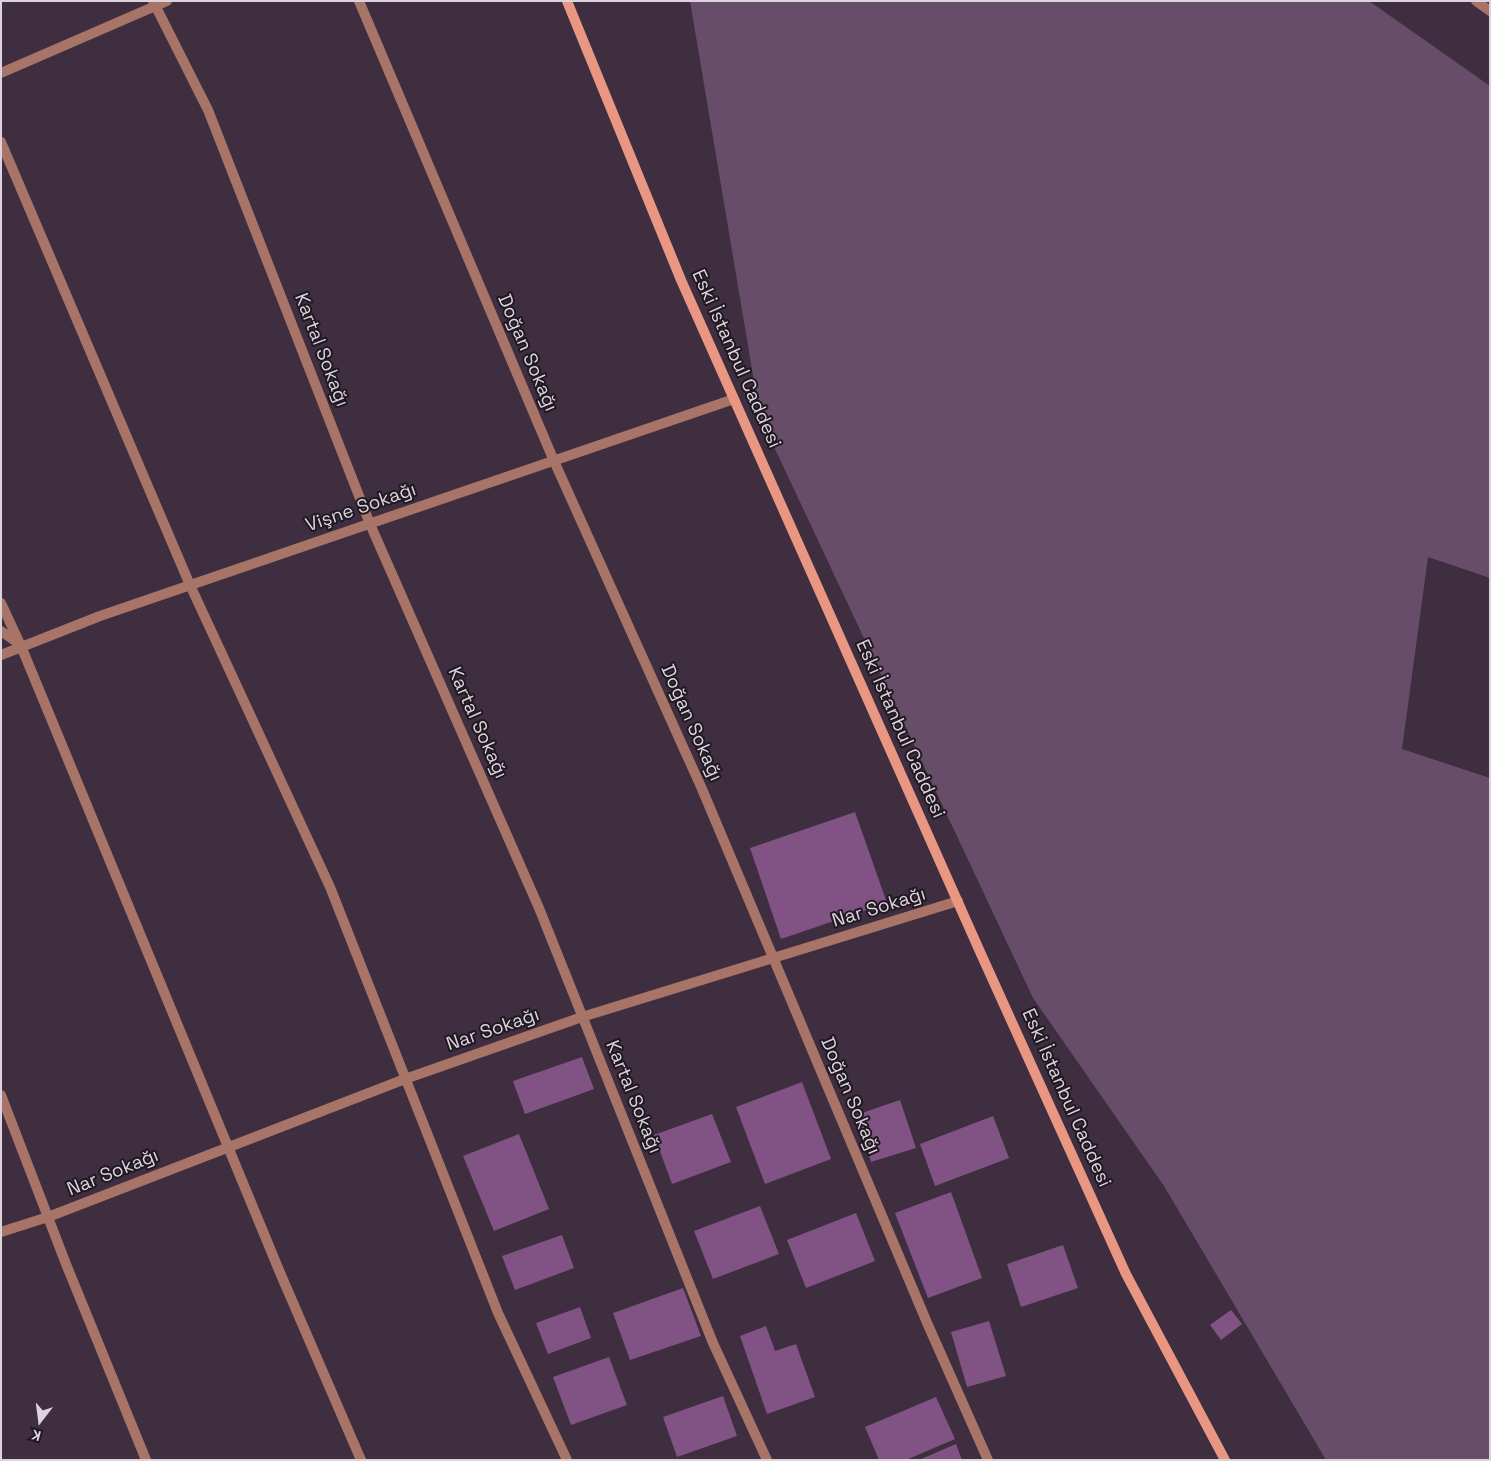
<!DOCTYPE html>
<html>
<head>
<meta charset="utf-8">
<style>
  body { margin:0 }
  #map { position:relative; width:1491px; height:1461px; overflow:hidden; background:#3e2e3f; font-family:"Space Grotesk",sans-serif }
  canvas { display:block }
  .frame { position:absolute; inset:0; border:2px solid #ddd3de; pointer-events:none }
  .north { position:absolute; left:15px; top:1396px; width:50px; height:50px; -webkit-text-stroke:4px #201921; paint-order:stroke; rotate:195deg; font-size:14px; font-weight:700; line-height:20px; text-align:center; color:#ddd3de }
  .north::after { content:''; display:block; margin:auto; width:18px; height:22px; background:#ddd3de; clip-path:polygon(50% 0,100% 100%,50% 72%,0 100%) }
</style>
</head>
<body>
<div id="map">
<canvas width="1491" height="1461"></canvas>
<div class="frame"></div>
<div class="north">K</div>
</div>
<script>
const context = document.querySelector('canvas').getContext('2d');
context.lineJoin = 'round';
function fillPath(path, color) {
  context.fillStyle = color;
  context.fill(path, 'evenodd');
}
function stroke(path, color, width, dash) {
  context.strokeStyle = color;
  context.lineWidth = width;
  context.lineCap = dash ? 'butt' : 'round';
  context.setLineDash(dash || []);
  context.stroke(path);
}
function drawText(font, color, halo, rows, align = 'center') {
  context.font = font + ' "Space Grotesk",sans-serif';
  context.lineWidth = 4;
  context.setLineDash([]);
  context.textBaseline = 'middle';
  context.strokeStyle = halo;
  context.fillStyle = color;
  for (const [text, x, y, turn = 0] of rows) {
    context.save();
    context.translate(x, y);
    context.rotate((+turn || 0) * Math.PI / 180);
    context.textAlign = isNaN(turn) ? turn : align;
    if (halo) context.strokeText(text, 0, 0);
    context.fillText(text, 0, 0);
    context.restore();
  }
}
const green = new Path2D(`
  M690,1H1369L1490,86V578L1428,557L1402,749L1490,778V1460H1326L1164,1186L1033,998L760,417Z`);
const building = new Path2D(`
  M855,812L887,903L781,939L750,848Z
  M582,1057L594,1089L525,1114L513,1081Z
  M802,1082L831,1159L765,1184L736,1107Z
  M900,1100L916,1148L871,1162L856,1115Z
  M712,1114L731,1162L672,1184L654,1135Z
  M993,1116L1009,1158L935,1186L920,1144Z
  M519,1134L549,1209L494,1231L463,1156Z
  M951,1192L982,1278L928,1298L895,1213Z
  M760,1206L779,1254L713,1279L694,1231Z
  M856,1213L875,1261L806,1288L787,1240Z
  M562,1235L574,1268L515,1290L502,1256Z
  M1063,1245L1078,1288L1021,1307L1007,1264Z
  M683,1288L701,1336L630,1360L613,1313Z
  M580,1307L591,1338L548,1354L536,1323Z
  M1231,1310L1242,1324L1221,1340L1210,1325Z
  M989,1321L1006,1376L967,1387L951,1332Z
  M766,1326L775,1351L796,1344L815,1397L767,1414L740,1336Z
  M609,1357L627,1405L571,1425L553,1377Z
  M723,1396L737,1436L677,1457L663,1417Z
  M936,1397L955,1439L906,1460H879L865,1427Z
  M956,1444L962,1460H919Z`);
const street = new Path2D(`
  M153,1L208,110L370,524L539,908L713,1343L767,1460
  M359,1L554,461L702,789L928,1325L988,1460
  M1476,1L1490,11
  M1,73L167,1
  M1,142L190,585L330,887L498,1313L567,1460
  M1,603L21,646L281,1275L361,1460
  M1,631L21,645
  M1,655L100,616L734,399
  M1,1095L66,1264L146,1460
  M1,1232L48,1217L405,1079L582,1017L958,901`);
const secondary = new Path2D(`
  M567,1L681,280L981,954L1126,1274L1225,1460`);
const streetNames = [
  ["Kartal Sokağı",321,350,69],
  ["Doğan Sokağı",527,353,67],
  ["Eski İstanbul Caddesi",736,359,66],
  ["Vişne Sokağı",361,508,-19],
  ["Kartal Sokağı",477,723,66],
  ["Doğan Sokağı",691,723,66],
  ["Eski İstanbul Caddesi",900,729,66],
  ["Nar Sokağı",879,908,-17],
  ["Nar Sokağı",493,1030,-19],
  ["Doğan Sokağı",850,1096,67],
  ["Kartal Sokağı",633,1097,68],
  ["Eski İstanbul Caddesi",1066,1098,66],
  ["Nar Sokağı",113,1173,-22]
];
fillPath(green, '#674d69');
fillPath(building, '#805384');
stroke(street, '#a87467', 10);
stroke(secondary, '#e99683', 10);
drawText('19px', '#ddd3de', '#201921', streetNames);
</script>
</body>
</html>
